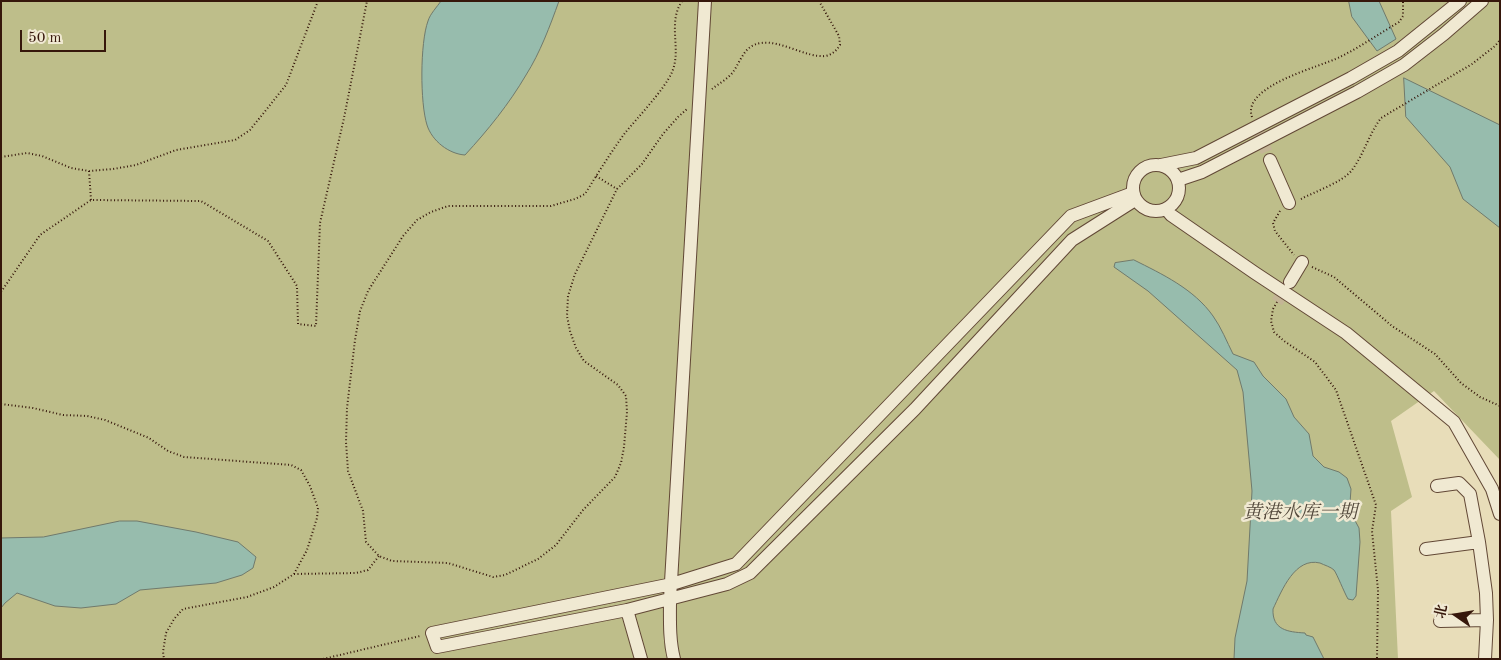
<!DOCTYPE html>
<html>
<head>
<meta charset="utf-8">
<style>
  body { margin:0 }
  #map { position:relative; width:1501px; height:660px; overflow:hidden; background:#e8ddb9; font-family:"Old Standard TT","Noto Serif SC",serif }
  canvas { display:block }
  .frame { position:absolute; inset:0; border:2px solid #36170b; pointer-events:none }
  .north { position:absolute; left:1431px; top:590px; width:50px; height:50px; -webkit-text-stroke:4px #f0e9d2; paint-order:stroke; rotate:283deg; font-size:14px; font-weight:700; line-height:20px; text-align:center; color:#36170b }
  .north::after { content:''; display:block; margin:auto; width:18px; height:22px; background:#36170b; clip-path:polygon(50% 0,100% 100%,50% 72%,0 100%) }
  .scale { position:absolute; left:20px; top:30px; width:86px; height:22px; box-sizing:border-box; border:2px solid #36170b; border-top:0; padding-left:6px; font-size:15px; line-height:18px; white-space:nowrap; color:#36170b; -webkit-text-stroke:4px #f0e9d2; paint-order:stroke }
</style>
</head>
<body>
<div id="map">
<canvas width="1501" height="660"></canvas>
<div class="frame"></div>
<div class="north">北</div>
<div class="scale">50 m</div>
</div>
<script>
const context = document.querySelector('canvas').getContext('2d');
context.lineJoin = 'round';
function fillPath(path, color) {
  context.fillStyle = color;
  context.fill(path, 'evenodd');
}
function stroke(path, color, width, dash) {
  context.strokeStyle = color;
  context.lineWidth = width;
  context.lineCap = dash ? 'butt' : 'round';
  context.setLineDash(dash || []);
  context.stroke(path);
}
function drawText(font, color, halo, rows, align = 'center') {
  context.font = font + ' "Old Standard TT","Noto Serif SC",serif';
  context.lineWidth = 5;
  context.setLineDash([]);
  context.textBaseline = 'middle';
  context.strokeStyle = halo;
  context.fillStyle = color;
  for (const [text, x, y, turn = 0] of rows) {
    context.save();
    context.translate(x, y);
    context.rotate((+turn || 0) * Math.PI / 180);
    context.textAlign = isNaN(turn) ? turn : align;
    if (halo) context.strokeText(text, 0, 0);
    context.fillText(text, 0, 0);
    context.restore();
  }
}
const green = new Path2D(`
  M1,1H1500V460L1434,391L1391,421L1412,497L1391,511L1398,659H1Z`);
const water = new Path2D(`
  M441,1H559C550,26 540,53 526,75C509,104 488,130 465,155C449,154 432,141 427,125C420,103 420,43 428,21C430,14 437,7 441,1Z
  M1349,1H1379L1396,39L1377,51L1352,17Z
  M1404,78L1500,125V228L1463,199L1450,167L1406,117Z
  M1134,260C1162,274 1194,289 1213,316C1221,327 1227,342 1233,354L1254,362L1263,376L1286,399L1294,417L1309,434L1313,456L1324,467L1339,472L1347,478L1351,489L1350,503L1352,515L1359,528L1360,542L1356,596L1353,600L1348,599C1344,592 1337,574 1334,570C1331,567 1324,565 1320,563C1295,557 1282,590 1273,609C1272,630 1288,632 1305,633L1306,635L1313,637L1324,659H1234L1235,638L1247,581L1252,491L1243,392L1237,370L1148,291L1114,267L1115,263Z
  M120,521H137L196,532L238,542L256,557L253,568L242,575L216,583L140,590L116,604L81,608L55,606L17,593L5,603L1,608V538L43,537Z`);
const minorTunnel = new Path2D(`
  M1255,124L1270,160
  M1277,302L1289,283`);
const path = new Path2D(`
  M682,1C667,24 682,49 672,72C665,89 638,117 625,133C611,152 598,173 585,194L575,199L551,206H448L431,212L417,220L403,236L368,291L360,311L355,340L347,408L346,442L348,471L363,511L366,542L379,556L392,561L448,563L493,577L505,575L538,559L556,545L583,510L615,477L621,463L624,447L627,412L626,396L618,385L584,361L576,348L570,331L567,316L568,296L575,274L617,189L642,164L663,134L678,117L687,109
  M712,89C718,84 728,79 733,72C741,61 744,45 761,43C781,40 807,58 825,56C832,55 836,51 840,45L839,36L819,1
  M1252,117C1241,86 1320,67 1340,57C1360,47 1379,34 1399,22L1403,16V1
  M1,157L27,153L42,156L71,168L89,171L113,169L136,165L176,150L235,140L250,130L286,85L318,1
  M89,171L91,200
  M596,176L617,189
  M1301,199C1314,192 1343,182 1352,170C1364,154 1369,134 1381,118L1472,64L1495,46L1500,40
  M1280,211L1273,223L1275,231L1294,255
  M1312,267L1334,277L1392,326L1435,354L1461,383L1480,397L1500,406
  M1,292L40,235L91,200L201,201L268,241L297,286L298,324L316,326L320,223L344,118L367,1
  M1277,302L1273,309L1271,321L1274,332L1284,341L1315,362L1336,390L1376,505L1372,531L1378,590L1377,659
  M1,404L33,408L63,415L87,416L105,420L149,438L168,451L184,457L291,465L301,470L310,486L318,508L317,518L307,550L294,574L274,587L247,597L183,609L174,619L166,633L163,652L164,659
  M294,574L356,573L368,570L379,556
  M323,659L420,636`);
const minor = new Path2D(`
  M1270,160L1289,203
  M1133 188a23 23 0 1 1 46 0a23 23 0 1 1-46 0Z
  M1161,165L1196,158L1351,78L1398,51L1460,1
  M1178,180L1202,172L1357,92L1404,65L1444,34L1482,1
  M1133,193L1071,216L736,564L672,584L432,633L437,647L627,610L727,584L750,573L915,409L1072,240L1135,200
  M1166,209L1171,215L1255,273L1346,333L1454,422L1492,489L1500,514
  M1290,282L1302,262
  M1437,486L1459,483L1470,494L1479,542L1486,593L1487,620L1485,659
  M1426,549L1479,542
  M627,610L641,659
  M1440,621L1487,620
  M674,659C669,639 670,619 670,599L705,1`);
const waterNames = [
  ["黄港水库一期",1300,513]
];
fillPath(green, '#bebe8a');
fillPath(water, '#97bcad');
stroke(water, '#707a6c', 1);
stroke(minorTunnel, '#c4b596', 12, [12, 6]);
stroke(minor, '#624836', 14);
stroke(path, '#36170b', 2, [1, 2.5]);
stroke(minor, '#f0e9d2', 12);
drawText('italic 19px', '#53493c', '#f0e9d2', waterNames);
</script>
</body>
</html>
